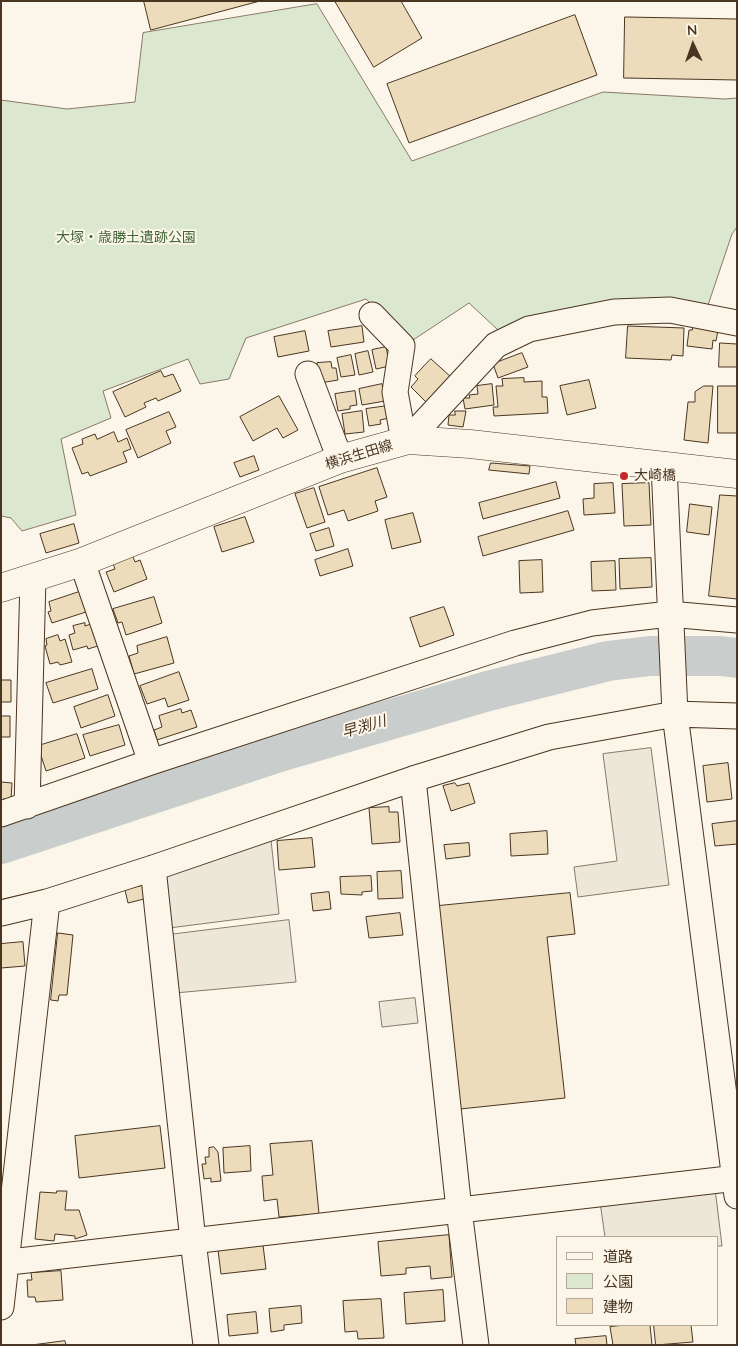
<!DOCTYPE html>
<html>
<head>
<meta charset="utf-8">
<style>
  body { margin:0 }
  #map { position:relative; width:738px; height:1346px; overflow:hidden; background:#fbf6e9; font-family:Quicksand,"Noto Sans JP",sans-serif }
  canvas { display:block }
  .frame { position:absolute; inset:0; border:2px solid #4a3520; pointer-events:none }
  .legend { position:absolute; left:556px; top:1236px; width:162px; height:90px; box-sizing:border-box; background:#fbf6e9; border:1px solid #b4a999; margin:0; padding:6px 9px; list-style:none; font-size:15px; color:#4a3520 }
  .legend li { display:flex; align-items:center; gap:10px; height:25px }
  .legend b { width:25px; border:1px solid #b4a999 }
  .north { position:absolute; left:668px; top:20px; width:50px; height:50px; -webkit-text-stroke:4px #fbf6e9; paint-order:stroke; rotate:357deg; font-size:14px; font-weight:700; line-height:20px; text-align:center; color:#4a3520 }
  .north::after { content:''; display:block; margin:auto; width:18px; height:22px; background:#4a3520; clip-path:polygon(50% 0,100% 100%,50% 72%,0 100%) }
</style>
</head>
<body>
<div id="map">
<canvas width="738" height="1346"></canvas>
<div class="frame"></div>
<ul class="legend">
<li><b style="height:6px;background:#fbf6e9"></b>道路</li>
<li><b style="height:14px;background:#dce7d0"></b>公園</li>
<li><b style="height:14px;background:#ecdcbc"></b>建物</li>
</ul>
<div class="north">N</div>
</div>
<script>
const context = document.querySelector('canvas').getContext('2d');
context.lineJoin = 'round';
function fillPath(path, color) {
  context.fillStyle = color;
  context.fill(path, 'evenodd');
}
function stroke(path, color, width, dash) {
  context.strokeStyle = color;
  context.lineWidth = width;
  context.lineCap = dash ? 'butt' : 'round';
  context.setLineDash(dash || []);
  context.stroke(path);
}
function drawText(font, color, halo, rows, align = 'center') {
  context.font = font + ' Quicksand,"Noto Sans JP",sans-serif';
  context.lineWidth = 4;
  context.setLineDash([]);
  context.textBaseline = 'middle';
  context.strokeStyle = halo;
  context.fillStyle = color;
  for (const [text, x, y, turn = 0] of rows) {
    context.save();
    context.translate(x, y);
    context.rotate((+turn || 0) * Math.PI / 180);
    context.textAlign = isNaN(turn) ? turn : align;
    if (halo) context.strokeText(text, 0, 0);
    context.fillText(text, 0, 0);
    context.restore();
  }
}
const green = new Path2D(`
  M317,4L412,161L603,92L725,99L737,98V227L732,234L707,308L498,330L469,303L410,342L366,299L246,338L229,379L200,384L188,359L103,391L111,418L61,439L76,515L22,531L11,518L1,516V100L67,109L135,102L143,33Z`);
const parking = new Path2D(`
  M651,748L669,885L578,897L574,867L617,861L603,754Z
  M271,840L279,914L169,928L162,875Z
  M289,920L296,982L175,993L168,935Z
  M415,998L418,1023L382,1027L379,1002Z
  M715,1188L722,1246H717V1237H605L600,1202Z`);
const river = new Path2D(`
  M1,844L279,752L488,691L608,661L650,656H720L737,658`);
const building = new Path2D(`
  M144,1H260L151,30Z
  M335,1H401L422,38L374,67Z
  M575,15L597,75L409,143L387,84Z
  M625,17L737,19V80L624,78Z
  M362,326L364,342L331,347L328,331Z
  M628,326L684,328L683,356L672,355L671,360L626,358Z
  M693,327L718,330L716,341L713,340L712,349L687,346L689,330H692Z
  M305,331L309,351L278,357L274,337Z
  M720,343L737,344V367H719Z
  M386,347L390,366L376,369L372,350Z
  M368,351L373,372L359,375L355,354Z
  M522,353L528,367L498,378L493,364Z
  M351,355L355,375L341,377L337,358Z
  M431,359L451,377L427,403L411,387L418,379L415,376Z
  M331,362L332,368H336L338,380L320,383L317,363Z
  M161,371L164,377L173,374L181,391L158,401L156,398L144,403L146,407L125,417L113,392Z
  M524,378V382L542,381V397H547L548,413L494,416L493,407H498L496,386H503L502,379Z
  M589,380L596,408L567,415L560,386Z
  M382,384L385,401L362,405L359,389Z
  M492,384L494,405L465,409L463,398H470L469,395L478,394L477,386Z
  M704,386H713L708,443L684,440L688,402H695V392Z
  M718,386H737V433H718Z
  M355,391L357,405L350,406V409L338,411L335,394Z
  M279,396L298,430L283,438L277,428L253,441L240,417Z
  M387,406L389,418L380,420L381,424L369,426L366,409Z
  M362,411L364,432L345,434L342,414Z
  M455,411H466L463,427L448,425L449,415H455Z
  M169,412L176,427L166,431L171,443L138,458L126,430Z
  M114,432L118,442L127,438L131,449L123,452L127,462L90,476L88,472L82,474L72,448L83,444L82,439L95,434L97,439Z
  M254,456L259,470L240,477L234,463Z
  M491,463L530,466L529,474L489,470Z
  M377,468L387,497L375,501L378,511L348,521L344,510L328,515L319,487Z
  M556,482L560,498L483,519L479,503Z
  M613,483L615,513L584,515L583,499L594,498V484Z
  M649,483L651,525L624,526L622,484Z
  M314,488L325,522L307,528L295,494Z
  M720,495L737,496V599L709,596Z
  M690,504L712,507L709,535L687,532Z
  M568,511L574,530L483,556L478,537Z
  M413,513L421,542L392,549L385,520Z
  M245,517L254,542L222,552L214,527Z
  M74,524L79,543L46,553L40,534Z
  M329,528L334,546L316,551L310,534Z
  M348,549L353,566L320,576L315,560Z
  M132,554L135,562L140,560L147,579L114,592L106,572L115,569L112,561Z
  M651,558L652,587L620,589L619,559Z
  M542,560L543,592L520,593L519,561Z
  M615,561L616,590L592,591L591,562Z
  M82,591L89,611L52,623L48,612L51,611L49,602Z
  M154,597L162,623L126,635L122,622L118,623L113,609Z
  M444,607L454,635L420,647L410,618Z
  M85,623V626L94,623L101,645L88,649L87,646L73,650L69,635L75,633L73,626Z
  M58,635L60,641L65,639L72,662L60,665L58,662L50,664L45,646L47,645L46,639Z
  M167,637L174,663L134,674L129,656L138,653L137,646Z
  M92,669L98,689L53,703L46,683Z
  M179,672L189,700L168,707L165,698L147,704L140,686Z
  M1,680H11V702H1Z
  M108,695L115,716L81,728L74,707Z
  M181,709L182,713L191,710L197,727L157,740L154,730L162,727L159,716Z
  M1,716H10V737H1Z
  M119,725L125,745L90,756L83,735Z
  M77,734L85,758L46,771L38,746Z
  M728,763L732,799L707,802L703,766Z
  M1,782L12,783L11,799H3V802H1Z
  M455,783L457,786L469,783L475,803L451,811L443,786Z
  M389,807V812H398L400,842L372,844L369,808Z
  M737,821V844L715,846L712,824Z
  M547,831L548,854L511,856L510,834Z
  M312,838L315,867L279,870L277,841Z
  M469,843L470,856L446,859L444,845Z
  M401,871L403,898L378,899L377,872Z
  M371,876L372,891L362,892V895L341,894L340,877Z
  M145,885L148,898L128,903L125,890Z
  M329,892L331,909L313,911L311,894Z
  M570,893L575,934L547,937L565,1098L460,1109L438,906Z
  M400,913L403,935L369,938L366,917Z
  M58,933L73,935L67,995H59L58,1001L51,1000Z
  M23,942L25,966L1,968V944Z
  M160,1126L165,1168L79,1178L75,1136Z
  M312,1141L319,1214L279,1217L277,1199L264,1201L262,1176L273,1175L270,1144Z
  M250,1146L251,1171L224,1173L223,1148Z
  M214,1147L218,1152L221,1181L211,1182V1178L204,1179L202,1164H206L205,1157H209V1148Z
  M57,1191H67L65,1210H79L87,1235L75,1239V1236L55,1234L54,1241L35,1239L40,1192L56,1193Z
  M449,1235L452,1277L431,1279L430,1266L406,1268V1274L381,1276L378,1242Z
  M263,1245L266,1269L221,1274L218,1250Z
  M61,1271L63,1300L36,1302L35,1297H28L27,1280H32L31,1273Z
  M443,1290L445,1321L406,1324L404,1293Z
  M381,1299L384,1338L358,1339L357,1331L345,1332L343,1301Z
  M301,1306L302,1323L284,1325V1330L271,1332L269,1309Z
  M256,1312L258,1333L229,1336L227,1315Z
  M625,1325H650L652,1345H613L610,1327Z
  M654,1325H691L693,1342L656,1345Z
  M606,1336L607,1345H576L575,1339Z
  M65,1341L66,1345H32Z`);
const minor = new Path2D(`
  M372,315L402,346L395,392L404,441
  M308,374L340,459
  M408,440L496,345L529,329L614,312L670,310L737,323
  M664,465L675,714L737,1196
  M82,562L151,762
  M413,779L459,1210L476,1345
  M27,806L33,578
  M1,814L151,762L515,643L592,623L669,614L737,620
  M153,868L193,1241L206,1345
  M1,913L47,902L153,868L413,779L549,737L675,714L737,716
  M1,1263L737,1178
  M1,1307L47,902`);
const major = new Path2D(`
  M1,588L82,562L340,459L408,440L470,444L737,474`);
const markers = [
  [624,476,5,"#c62828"]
];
const parkNames = [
  ["大塚・歳勝土遺跡公園",126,238]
];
const streetNames = [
  ["横浜生田線",359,455,-17]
];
const poiNames = [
  ["大崎橋",634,476]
];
const waterNames = [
  ["早渕川",364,727,-16]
];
fillPath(green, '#dce7d0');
stroke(green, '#887966', 1);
fillPath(parking, '#ede7d9');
stroke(parking, '#887966', 1);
stroke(river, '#c9cecd', 40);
fillPath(building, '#ecdcbc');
stroke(building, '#4a3520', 1);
stroke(minor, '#4a3520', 27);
stroke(major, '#4a3520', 29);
stroke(minor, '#fbf6e9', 25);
stroke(major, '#fbf6e9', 28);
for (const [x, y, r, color] of markers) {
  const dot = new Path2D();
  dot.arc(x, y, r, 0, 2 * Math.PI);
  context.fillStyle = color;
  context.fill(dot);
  stroke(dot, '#fbf6e9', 2);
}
drawText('14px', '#436837', '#fbf6e9', parkNames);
drawText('14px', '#4a3520', '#fbf6e9', streetNames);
drawText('14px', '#4a3520', '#fbf6e9', poiNames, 'left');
drawText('italic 15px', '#4a3520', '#fbf6e9', waterNames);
</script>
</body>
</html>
